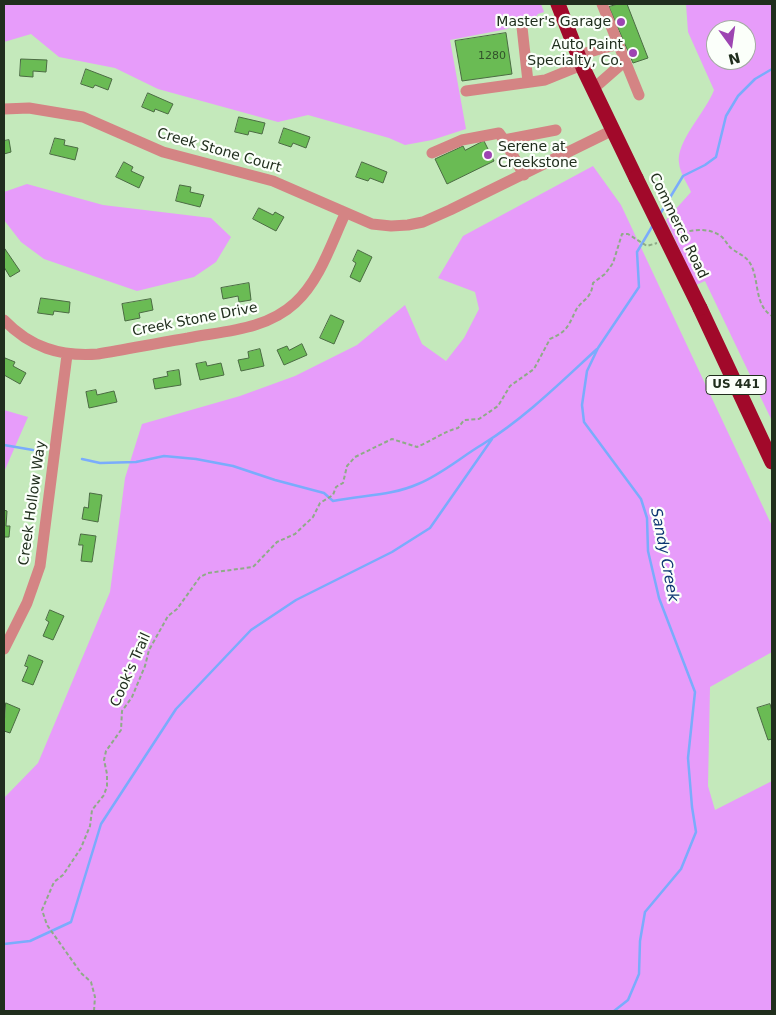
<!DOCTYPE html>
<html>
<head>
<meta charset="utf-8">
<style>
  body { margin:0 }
  #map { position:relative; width:776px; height:1015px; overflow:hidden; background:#c4e9bb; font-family:"DejaVu Sans",sans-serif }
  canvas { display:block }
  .frame { position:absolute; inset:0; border:5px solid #202e1d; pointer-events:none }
  .north { position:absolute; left:706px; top:20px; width:50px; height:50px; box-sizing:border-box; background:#fbfffa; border:1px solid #a3aba2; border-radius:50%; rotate:166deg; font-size:14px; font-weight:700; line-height:20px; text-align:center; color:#202e1d }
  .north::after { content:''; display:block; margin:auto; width:18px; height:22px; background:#9d45b2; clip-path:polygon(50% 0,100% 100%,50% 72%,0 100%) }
</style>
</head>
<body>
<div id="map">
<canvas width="776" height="1015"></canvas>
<div class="frame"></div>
<div class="north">N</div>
</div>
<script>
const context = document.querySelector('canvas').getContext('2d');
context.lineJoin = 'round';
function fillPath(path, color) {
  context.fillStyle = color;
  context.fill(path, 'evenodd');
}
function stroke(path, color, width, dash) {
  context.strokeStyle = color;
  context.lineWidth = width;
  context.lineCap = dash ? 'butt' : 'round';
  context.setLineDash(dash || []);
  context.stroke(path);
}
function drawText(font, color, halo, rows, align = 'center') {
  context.font = font + ' "DejaVu Sans",sans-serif';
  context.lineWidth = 4.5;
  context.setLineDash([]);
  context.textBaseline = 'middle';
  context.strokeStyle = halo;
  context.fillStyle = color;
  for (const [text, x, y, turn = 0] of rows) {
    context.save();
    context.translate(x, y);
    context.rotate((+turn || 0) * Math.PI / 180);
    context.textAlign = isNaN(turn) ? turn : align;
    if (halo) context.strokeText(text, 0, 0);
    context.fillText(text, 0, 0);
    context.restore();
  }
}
const green = new Path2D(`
  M4,4H541L544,12L538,14L530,24L514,25L507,29L450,40L466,129L432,140L405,145L389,138L308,115L278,122L158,89L115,68L59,57L31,34L4,42Z
  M686,4H772V421L705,281L696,285L666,220L691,192C687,183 680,173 679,163C676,141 706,112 714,90L688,32ZM716,30H746V60H716Z
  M593,166L621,205L772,526V652L710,687L708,786L715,810L772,781V1011H4V798L38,763L110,592L125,478L142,424L240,396L295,376L357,345L405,305L422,344L446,361L464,338L479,309L475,292L438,278L463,236Z
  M27,184L103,205L211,218L231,237L216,262L194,277L137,291L44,259L21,242L4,220V192Z
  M4,410L28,417L4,472Z`);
const stream = new Path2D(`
  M660,214L683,176L705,165L716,157L726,116L738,96L755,79L772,69
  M4,445L33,450
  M82,459L100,463L136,462L164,456L196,459L233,466L275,480L324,493L333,501C361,495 391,496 418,484C442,474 461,457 483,444C525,418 561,382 597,349
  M4,944L30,941L71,922L101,824L176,709L251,630L296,600L392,552L430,528L492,439
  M614,1011L628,1000L639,974L640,941L645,912L681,869L696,832L692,807L688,758L695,692L659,598L648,551L647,518L641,499L584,422L582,405L587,371L598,348L639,287L637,252L653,225`);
const building = new Path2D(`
  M618,4H627L648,58L633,63L609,7Z
  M506,33L512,74L462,81L455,41Z
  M21,59L47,60L46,72L33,71V77L20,76Z
  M86,69L112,79L108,90L95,85L93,88L81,84Z
  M148,93L173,104L168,114L155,109L154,112L142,107Z
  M239,117L265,123L262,134L249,131L248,135L235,132Z
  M284,128L310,137L306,148L293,143L291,147L279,143Z
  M55,138L65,140L64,145L78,148L75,160L50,154Z
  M9,140L11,152L4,154V141Z
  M484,141L494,161L447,184L435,159L463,146L465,150Z
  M124,162L133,167L131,171L144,177L139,188L116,177Z
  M362,162L387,172L383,183L370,178L368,181L356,177Z
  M180,185L191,187L190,192L204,195L200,207L176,201Z
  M259,208L273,215L275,212L284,217L276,231L253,219Z
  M5,249L20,271L10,277L4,267Z
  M358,250L372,257L360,282L350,277L356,263L353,261Z
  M249,283L251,300L239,302L238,296L223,299L221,288Z
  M41,298L70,302L69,313L54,311L53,315L38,313Z
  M151,299L153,310L139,313L140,318L125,321L122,304Z
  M331,315L344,321L334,344L320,338Z
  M302,344L307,355L284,365L277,350L287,346L289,350Z
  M260,349L264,366L241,371L238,360L249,358L248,352Z
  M5,358L15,362L13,366L26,373L20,384L4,375Z
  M206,362L207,366L221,363L224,375L200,380L196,364Z
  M179,370L181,385L155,389L153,379L168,376L167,372Z
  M96,390L97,395L114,391L117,402L89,408L86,392Z
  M90,493L102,495L98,522L82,519L84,507L88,508Z
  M4,510L7,511L6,526H10L9,537H4Z
  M81,534L96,536L92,562L81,561L83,545H79Z
  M50,610L64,616L53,640L43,636L49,622L46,620Z
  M29,655L43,661L33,685L22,681L28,667L25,666Z
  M6,703L20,709L10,733L4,731Z
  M770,704L772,711V739L768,740L757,708Z`);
const path = new Path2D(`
  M677,235C691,229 710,227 722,237C726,241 728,246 732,249C741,255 748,257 752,267C759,283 755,306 772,316
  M94,1011L95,997L91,982L81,973L47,925L42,910L54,882L63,875L81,848L90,826L92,810L104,795L107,786V774L104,760L106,751L121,730L122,711L132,697L145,666L149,650L168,616L177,609L200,577L208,573L253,567L277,542L295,534L313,517L320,503L333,495L336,487L343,483L347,466L355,457L392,439L417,447C429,442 447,430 458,428L464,420L479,419L498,406L510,386L534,369L550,339C566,332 568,327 575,312C581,299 591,301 593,283L605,274L613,263L622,234H628L647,246L657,243`);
const minor = new Path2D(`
  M602,4L639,95
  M522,27L528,82
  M578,55L619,44
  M593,89L625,61
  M466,91L545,80L582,65
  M4,109L29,108L83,117L163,152L273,181L372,224L391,226L408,225L423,222L450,210L613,130
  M432,153L462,140L499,133L504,140
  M524,175L504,140L556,130
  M4,320C30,347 60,357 98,354C128,349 158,343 188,338C224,331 266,330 295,303C320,280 331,244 345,214
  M4,649L27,603L40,566L67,355`);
const highway = new Path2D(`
  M558,4L584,70L636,178
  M700,308L772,462`);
const highwayBridge = new Path2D(`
  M636,178L700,308`);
const markers = [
  [621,22,5,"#9d45b2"],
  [633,53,5,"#9d45b2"],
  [488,155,5,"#9d45b2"]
];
const numberNames = [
  ["1280",492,56]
];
const shields = [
  [736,385,60]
];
const shieldNames = [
  ["US 441",736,385]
];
const poiNames = [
  ["Master's Garage",611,22],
  ["Auto Paint",623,45],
  ["Specialty, Co.",623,61],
  ["Serene at",498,147,"left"],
  ["Creekstone",498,163,"left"]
];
const streetNames = [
  ["Creek Stone Court",219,151,16],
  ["Commerce Road",678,226,64],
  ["Creek Stone Drive",195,320,-11],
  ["Creek Hollow Way",33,503,-82],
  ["Cook's Trail",131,670,-66]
];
const waterNames = [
  ["Sandy Creek",664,555,79]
];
fillPath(green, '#e79cfa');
stroke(stream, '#7aacfc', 2.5);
fillPath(building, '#6abb54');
stroke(building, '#4b6b43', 1);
stroke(path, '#8eab87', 2, [4, 2.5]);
stroke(minor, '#d48484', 11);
stroke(highway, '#a1092a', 15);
stroke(highwayBridge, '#a1092a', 15);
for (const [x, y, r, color] of markers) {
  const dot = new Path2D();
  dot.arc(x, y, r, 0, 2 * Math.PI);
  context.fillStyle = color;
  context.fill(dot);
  stroke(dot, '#fbfffa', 2);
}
drawText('11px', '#32512b', null, numberNames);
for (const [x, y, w] of shields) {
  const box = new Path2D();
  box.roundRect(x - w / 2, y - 9.5, w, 19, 4);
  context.fillStyle = '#fbfffa';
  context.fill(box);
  stroke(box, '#202e1d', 1);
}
drawText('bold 12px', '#202e1d', null, shieldNames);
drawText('14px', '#202e1d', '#fbfffa', poiNames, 'right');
drawText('14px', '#202e1d', '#fbfffa', streetNames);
drawText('italic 15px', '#0d3572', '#fbfffa', waterNames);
</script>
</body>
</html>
